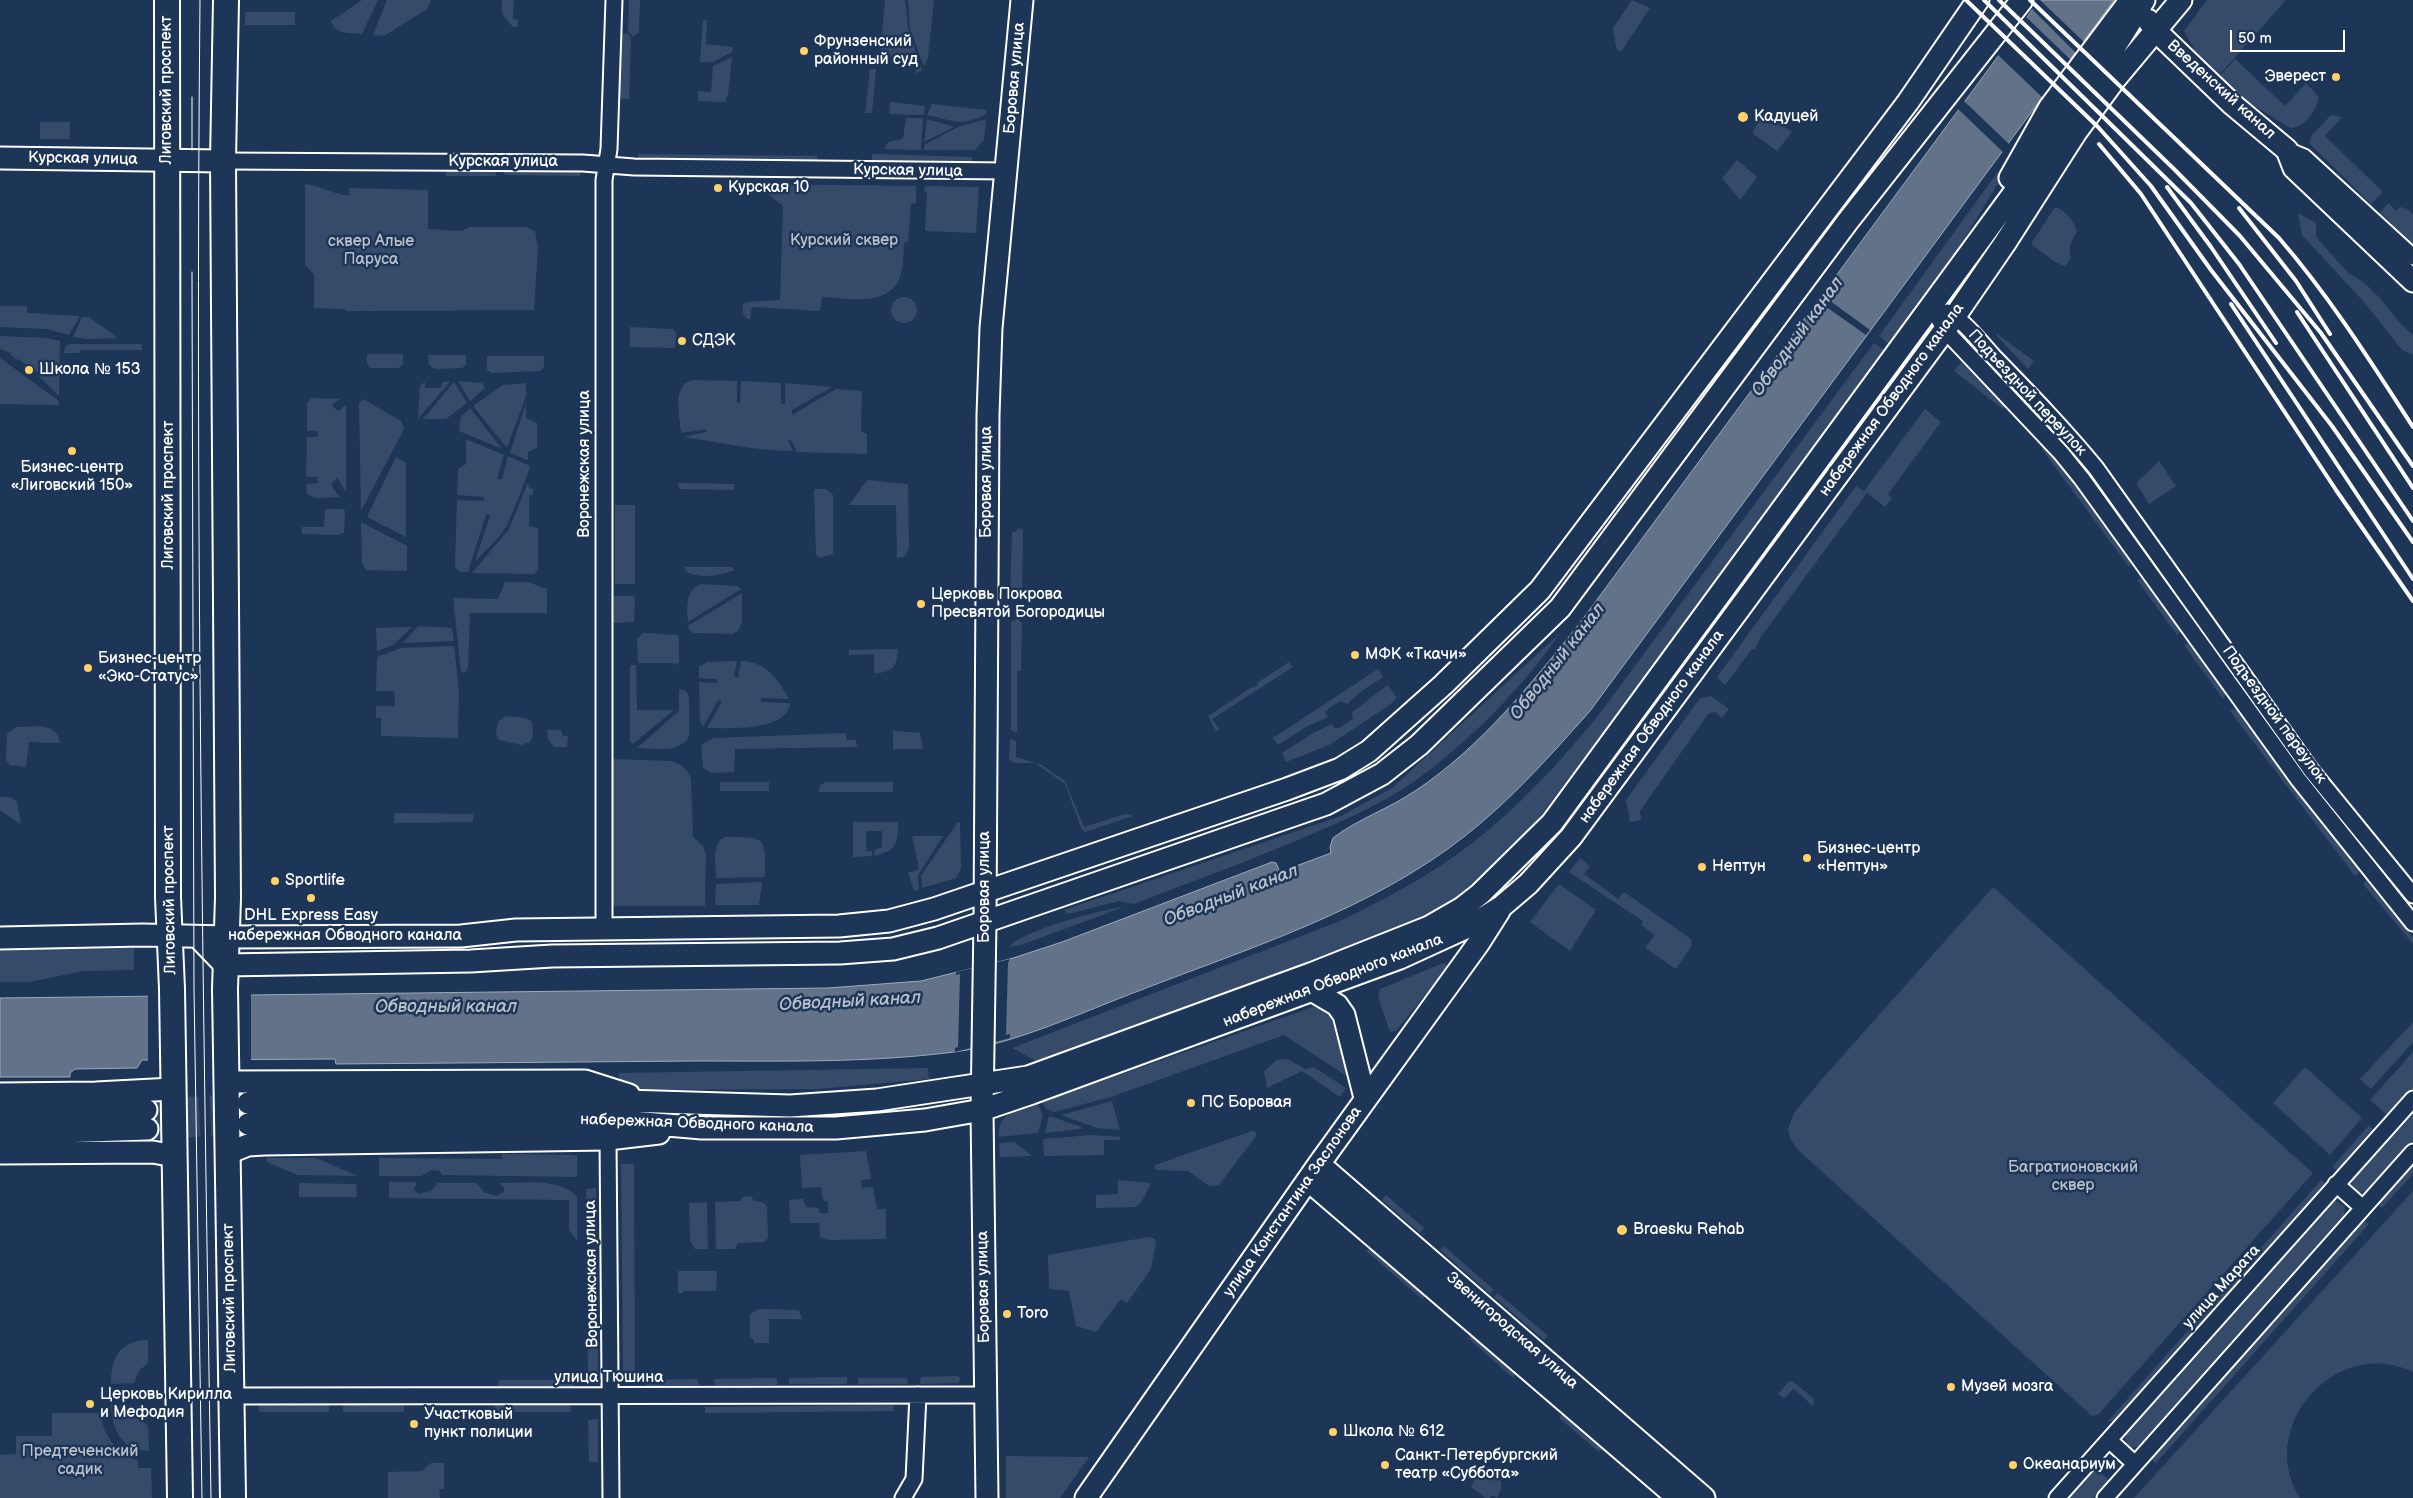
<!DOCTYPE html>
<html>
<head>
<meta charset="utf-8">
<style>
  body { margin:0 }
  #map { position:relative; width:2413px; height:1498px; overflow:hidden; background:#1d3557; font-family:"Balsamiq Sans",sans-serif }
  canvas { display:block }
  .scale { position:absolute; left:2230px; top:30px; width:115px; height:22px; box-sizing:border-box; border:2px solid #fff; border-top:0; padding-left:6px; font-size:15px; line-height:18px; white-space:nowrap; color:#fff; -webkit-text-stroke:4px #1d3557; paint-order:stroke }
</style>
</head>
<body>
<div id="map">
<canvas width="2413" height="1498"></canvas>
<div class="scale">50 m</div>
</div>
<script>
const context = document.querySelector('canvas').getContext('2d');
context.lineJoin = 'round';
function fillPath(path, color) {
  context.fillStyle = color;
  context.fill(path, 'evenodd');
}
function stroke(path, color, width, dash) {
  context.strokeStyle = color;
  context.lineWidth = width;
  context.lineCap = dash ? 'butt' : 'round';
  context.setLineDash(dash || []);
  context.stroke(path);
}
function drawText(font, color, halo, rows, align = 'center') {
  context.font = font + ' "Balsamiq Sans",sans-serif';
  context.lineWidth = 5;
  context.setLineDash([]);
  context.textBaseline = 'middle';
  context.strokeStyle = halo;
  context.fillStyle = color;
  for (const [text, x, y, turn = 0] of rows) {
    context.save();
    context.translate(x, y);
    context.rotate((+turn || 0) * Math.PI / 180);
    context.textAlign = isNaN(turn) ? turn : align;
    if (halo) context.strokeText(text, 0, 0);
    context.fillText(text, 0, 0);
    context.restore();
  }
}
const green = new Path2D(`
  M362,0H378L362,34C351,33 334,35 331,21Z
  M387,0H431L427,9L384,36L373,35Z
  M502,0H514L513,19L518,20V27H513L502,14Z
  M629,0H640L639,32L633,37L628,31Z
  M885,0H905L908,29L922,70L916,74V59L880,55Z
  M908,0H934L928,58L924,67L910,29Z
  M1632,0L1650,8L1621,52L1616,48L1613,28Z
  M2207,0H2286L2220,74L2195,51L2184,31Z
  M245,12H295V25H245Z
  M707,20L706,44L733,47L732,52L713,62H700L703,21Z
  M628,33L631,38L629,99H621L619,96L621,35Z
  M732,57L728,95L725,102L698,101V91L711,92L713,66Z
  M2235,59L2285,106L2306,83L2318,96C2319,109 2304,128 2290,128L2239,96L2219,77Z
  M870,69H876L872,113H865Z
  M890,102L925,106L924,115L889,114Z
  M932,104L986,110V114C961,128 953,120 927,115Z
  M1764,113L1792,132L1777,151L1752,133Z
  M2331,115L2342,117L2325,136L2383,192L2371,204L2310,144L2311,136Z
  M906,118H923L921,150L884,149L888,142L903,139Z
  M927,119L954,127L924,142Z
  M986,119L984,140L975,150H924V145L958,127Z
  M40,122H70V139H40Z
  M638,154L817,156V161L638,159Z
  M872,154L972,157V163H902L901,160L898,161V163L872,162Z
  M1737,160L1757,177L1740,200L1722,178Z
  M496,169V176H446V170Z
  M505,170H580V176L504,175Z
  M2005,172L1963,241L1889,344L1879,336L1997,173Z
  M305,184C320,185 339,197 349,195V188L428,190V229L462,231L469,227H526L535,231L538,247L534,310L355,311H346L345,309L314,308V274L305,265Z
  M754,184L916,186V203L911,204L908,242H904C903,253 904,267 900,277C889,308 845,298 822,297L820,311L752,307L750,319H747L743,313V304L748,302L780,300L783,206Z
  M925,186L979,187L976,233L925,231L927,192L924,191Z
  M2389,203L2396,211L2400,207L2408,209L2413,214V245L2380,212Z
  M2055,207C2064,209 2076,223 2077,232C2071,241 2068,248 2071,258L2065,266L2055,262L2031,244Z
  M2298,213L2316,223V237L2349,274C2376,285 2391,317 2413,335V355L2402,350L2364,302L2302,235Z
  M891 310a13 13 0 1 1 26 0a13 13 0 1 1-26 0Z
  M0,306H27V313L80,316L69,335L46,329L0,327Z
  M82,317H89L118,338L87,339L73,337Z
  M630,327L673,329L676,333L675,348L630,347Z
  M1997,334L2034,361L2028,369L1996,335Z
  M0,336L47,338L60,341L59,396L39,376V373L18,359L17,360L11,355V353L0,349Z
  M1874,343L1884,350L1633,693L1533,826L1490,873L1457,900L1425,918L1042,1064L1012,1048L1340,921C1385,899 1431,875 1471,844C1518,808 1559,763 1597,717Z
  M70,344H139L142,345V350H81L79,353H64L65,347Z
  M367,354H403V364L399,368H370L367,364Z
  M428,355H466V365L462,368L435,369L429,365Z
  M487,356H544V367L540,371L492,373L487,370Z
  M0,358L59,401V405L0,404Z
  M1961,362L2005,406L2003,409L1954,371Z
  M692,380L737,381V403H740L741,381L781,383V404H785V383L832,387L792,410V415L836,389L862,391L861,431L867,434V454L797,452L792,441L788,440L793,451C756,451 719,442 683,437L706,432V429L681,433C680,416 671,386 692,380Z
  M450,381L448,384L418,419L420,385L425,382V388H441L442,382Z
  M458,381L482,383L485,388L470,401Z
  M454,382L467,403L446,419H423Z
  M526,383V396L507,448L473,406L503,385Z
  M311,398L340,399L332,405L338,411L346,405V492L337,478L331,484L339,497L315,498L307,494L306,484L318,483V477H306L307,437H318V431H307V403Z
  M363,399L401,421L404,429L361,511L359,403Z
  M526,403V418L537,423V448L528,452V460L510,453Z
  M470,408L502,449L459,431L461,417Z
  M1925,409L1941,422L1888,494L1892,498L1885,507L1867,493L1758,641L1759,642L1754,650L1752,649L1725,685L1717,677L1856,486L1864,491Z
  M466,439L504,455L497,479H502L508,456L530,466C530,470 510,520 506,527C498,539 485,551 475,562L490,515H486L468,572H460L455,567L457,500L484,501V497L457,495L458,469L466,464Z
  M2044,446L2075,482L2132,563L2129,567L2041,448Z
  M396,457L406,463V537L367,517Z
  M2159,461L2176,486L2149,504L2136,483Z
  M867,480L908,484L909,549L904,557L897,558L896,505H849Z
  M528,482L529,488L533,489V495H529V526L538,528V570L534,574L472,573L509,529Z
  M678,483L734,484V490L679,489Z
  M814,489H826L833,495V554L820,558L816,555Z
  M615,505H635V584H615Z
  M325,509H342L345,511L344,533L338,535L302,534V527H324Z
  M361,522L407,546V571L366,570L362,562Z
  M1017,528L1023,529L1022,595L1017,600L1010,598L1012,532L1017,531Z
  M685,567H732L735,570C723,575 698,580 686,571Z
  M2142,578L2181,631L2177,635L2137,580Z
  M505,582H528L547,589V613H470L468,667L466,672H461L453,598L498,599Z
  M701,584L737,586L741,589L688,622C687,607 685,590 701,584Z
  M742,593V622L738,631L733,634L694,633L690,631L688,626Z
  M614,596H633L635,598L634,622L613,623Z
  M1018,618L1022,623L1021,671H1017V733L1011,730V622Z
  M418,626L452,628L454,641L403,643Z
  M412,627L393,645L377,651L376,628Z
  M643,633L677,635L679,638V663L674,665L673,663H638L637,639Z
  M1560,633C1523,688 1466,745 1412,783C1384,802 1352,817 1321,830C1260,857 1196,880 1134,904L1119,901L1068,914L1064,910L1341,816L1392,788Z
  M2190,643L2226,694L2223,699L2184,645Z
  M454,646L459,690L458,738L381,736V718H376V706H395L394,691H376L377,657L401,648Z
  M898,649C897,667 892,673 874,673V654L849,655V650Z
  M737,661L734,676L738,678L741,661C767,662 777,678 789,699L761,698V702L790,703C788,732 727,728 707,728L722,701L718,700L703,727L700,721L699,682L717,683V679L699,678V667L707,662Z
  M1289,662L1293,667L1212,719L1219,729L1216,731L1208,716L1252,687L1253,688L1258,685L1257,683Z
  M630,665H636L637,710H674L633,744L630,741Z
  M1378,669L1383,677L1362,691L1347,704L1341,701L1330,707L1325,713L1328,717L1306,727L1278,745L1273,738Z
  M1388,685L1397,698L1388,706L1329,745L1286,762L1282,753L1313,733L1332,724L1335,728H1339L1353,719L1352,712Z
  M679,689L686,691L689,697V736C680,754 653,748 637,748L679,711Z
  M1711,696L1729,709L1722,718L1715,712L1708,714L1640,811L1641,820L1630,822L1626,800L1700,698Z
  M2236,709L2303,801L2360,872L2355,876L2230,711Z
  M506,716L526,718L532,722L533,736L530,742L521,745L499,740L496,734L498,722Z
  M16,727C33,727 57,721 60,743L29,742L26,767L10,765L6,760L7,734Z
  M547,730H561L563,736H568L567,747H554L548,739Z
  M893,731L920,733L923,749H893Z
  M846,733L847,740H856L857,747L735,749L734,772L711,773L703,768L701,746L705,742L714,738Z
  M1010,739L1016,741V757L1042,765L1065,781L1084,827L1125,814L1133,816L1085,832L1082,830L1065,784L1035,763H1014L1009,760Z
  M614,759L670,761C680,764 688,768 691,779L693,837L703,846L706,855L705,906H612L611,763Z
  M720,782H769V791H720Z
  M826,782H893V792H819L820,785Z
  M0,797H11L17,802L21,825L0,810Z
  M394,813L473,814V822L394,823Z
  M853,822H898C898,844 897,850 874,856L875,850L882,847V831H866V851H872V856L853,857Z
  M960,822L961,869L956,878L922,888L921,876L957,823Z
  M912,836H943L918,875L919,890L914,891L908,873L919,869Z
  M726,837C766,837 766,837 765,877L716,878C716,866 711,841 726,837Z
  M1580,858L1590,866L1584,874L1618,899L1624,892L1691,939L1692,945L1676,969L1645,948L1655,935L1641,925L1643,921L1569,872Z
  M2366,881L2413,937V944L2363,884Z
  M762,882L759,905H715L716,884Z
  M1559,884L1596,910L1570,951L1530,922Z
  M1993,887L2313,1173L2104,1408L2099,1414L2092,1416L1797,1149L1790,1138L1788,1129L1794,1113L1822,1079Z
  M1124,907L1021,945L1010,947C1017,932 1106,908 1124,907Z
  M134,948V970L83,971L30,982H0V950Z
  M1443,963L1447,965V968L1396,1031L1390,1032L1378,997L1380,989Z
  M1313,1007L1322,1008L1330,1014L1348,1077L1284,1035L1111,1097L1054,1112L1046,1109L1042,1102Z
  M2413,1022V1042L2371,1089L2360,1079Z
  M2413,1052V1088L2390,1114H2386L2370,1100Z
  M1288,1059L1305,1069L1314,1067L1346,1088L1340,1097L1302,1071L1267,1088L1264,1071L1277,1060Z
  M2305,1067L2362,1118L2330,1155L2273,1103Z
  M928,1068L929,1079L817,1089L635,1090L621,1083L618,1073Z
  M1112,1101L1120,1130L1097,1128L1061,1115Z
  M1038,1104L1043,1115L1038,1133L999,1137C997,1111 1018,1111 1038,1104Z
  M2413,1112V1140L2368,1190L2359,1193C2353,1190 2351,1186 2353,1179Z
  M1050,1116L1081,1127V1129L1045,1133L1048,1118Z
  M2369,1125L2374,1131L2338,1172L2332,1167Z
  M1252,1131L1256,1132V1136L1219,1185L1209,1186L1188,1171L1157,1170L1154,1168L1155,1165Z
  M1091,1135L1120,1137V1140H1104V1155L1044,1156L1043,1139Z
  M1014,1142L1032,1156L1000,1157L999,1143Z
  M866,1151L871,1179L861,1180L862,1188L873,1187L877,1209H886V1239L828,1240L820,1237L819,1223H790L789,1200L803,1199L806,1207L818,1208L820,1213H828V1202L823,1200L821,1187L802,1188L800,1155Z
  M502,1154L577,1155V1177L442,1175L440,1171L432,1170L421,1176H379V1158L502,1159Z
  M267,1158H316L358,1176L298,1175L267,1162Z
  M621,1164H634L635,1372H623Z
  M2413,1164V1174L2382,1208L2377,1204Z
  M1118,1180L1151,1183L1142,1201L1136,1207L1096,1208V1195L1118,1194Z
  M2321,1180L2327,1185L2117,1420L2107,1422Z
  M389,1182H417L414,1190L419,1194L431,1191L438,1183H477L484,1192L496,1196L504,1192V1188L500,1183C524,1183 560,1177 577,1197V1241L569,1230V1200L389,1198Z
  M299,1183L356,1184L357,1197H299Z
  M596,1188L597,1232L588,1240L586,1189Z
  M2413,1191V1372C2337,1335 2255,1426 2300,1498H2134Z
  M1386,1195L1424,1228L1420,1233L1382,1200Z
  M751,1196L754,1201L762,1202L767,1206L768,1238L764,1242L738,1243L735,1249H716L715,1202L741,1201L743,1197Z
  M2336,1201L2345,1207L2344,1218L2141,1445L2133,1448L2128,1445L2125,1437L2127,1432L2332,1202Z
  M707,1202L708,1249H695L690,1240L689,1203Z
  M2363,1219L2369,1224L2156,1463L2150,1458Z
  M1148,1237L1155,1239L1156,1242L1151,1269L1127,1303L1121,1299L1096,1332L1076,1326L1069,1291L1049,1289L1048,1255Z
  M1444,1246L1494,1290L1490,1294L1440,1250Z
  M1371,1247L1426,1295L1422,1299L1366,1251Z
  M587,1259L597,1260L598,1373H588Z
  M678,1271H717L716,1291H683V1293H678Z
  M1498,1293L1548,1336L1544,1340L1494,1297Z
  M758,1309L799,1310L802,1319H769V1343H754V1340L750,1337V1314Z
  M1472,1334L1516,1373L1513,1378L1468,1338Z
  M148,1340V1363L139,1371L134,1383L111,1384C111,1357 120,1341 148,1340Z
  M958,1376L961,1379L958,1383L920,1384L921,1377Z
  M847,1377V1384H789V1378Z
  M777,1378V1385H715L714,1379Z
  M858,1378H907L908,1384H858Z
  M697,1379L699,1385L645,1386L648,1380Z
  M499,1380H573L574,1386H498Z
  M1792,1381L1814,1399L1813,1406L1794,1389L1784,1398L1778,1394L1788,1382Z
  M259,1404L329,1405V1412H259Z
  M404,1404V1412H343V1405Z
  M571,1404V1412H494V1405Z
  M111,1405L135,1406L139,1418L148,1426L149,1451C122,1451 112,1430 111,1405Z
  M893,1405L894,1411L705,1413V1407Z
  M52,1413H101C103,1437 116,1451 138,1461V1468H151L152,1498H0V1455L16,1454V1436H52Z
  M1563,1413L1603,1448L1599,1452L1559,1418Z
  M598,1419V1462H589L588,1420Z
  M1006,1456L1089,1457L1060,1498H1006Z
  M431,1463H444V1489H439L440,1498H388V1472L422,1471Z
  M2095,1468L2109,1480L2093,1498H2068Z
  M1482,1472L1501,1481V1489L1497,1498L1492,1495L1490,1498H1485L1471,1487L1477,1474Z`);
const water = new Path2D(`
  M2040,0H2114L1590,711C1551,755 1511,800 1465,836C1371,910 1252,947 1141,990C1082,1012 1016,1044 954,1052C869,1063 782,1061 696,1061C576,1062 456,1063 336,1064L335,1059L148,1060H142L137,1068L75,1069L70,1073V1077H0V998L828,988L921,981L1010,959L1062,942L1272,862L1276,863L1280,872L1331,853L1330,847L1333,838C1356,820 1390,808 1415,791C1480,748 1531,684 1579,624Z`);
const pier = new Path2D(`
  M2037,0H2040L2085,43L2077,54L2031,8Z
  M2025,16L2072,61L2044,99L1997,54Z
  M1963,100L2010,145L2004,153L1957,108Z
  M1822,295L1870,330L1866,335L1818,301Z
  M1010,959L1008,963L1006,1035L1010,1034V1038L955,1052V1048L958,1047L960,974L956,975V972Z
  M251,992V1062L148,1063V993Z`);
const secondaryTunnel = new Path2D(`
  M146,1110L243,1104
  M147,1129L244,1124`);
const street = new Path2D(`
  M2287,150L2304,157L2413,257
  M223,161L583,163L634,167L1006,171
  M1932,306L1944,329L2061,453L2082,479L2298,779L2413,923
  M1947,312C1965,321 1980,342 1994,357C2029,393 2064,429 2096,468L2311,770L2413,895
  M604,929V180L609,149L614,0
  M608,1139L611,1498
  M2336,1184L2363,1208
  M232,1396L985,1395
  M2109,1440L2135,1464
  M903,1498L914,1479L918,1395
  M2057,1498L2413,1099
  M2105,1498L2413,1152`);
const secondary = new Path2D(`
  M2148,20L2155,30L2232,104L2287,150L2294,168L2413,281
  M0,158L223,161
  M2010,178L2050,107L2129,2
  M198,937L225,965L471,961L552,956L840,953L893,949L938,938L1326,804L1382,774L1419,745L1560,608L1848,221L2022,0
  M0,938L143,935L227,937L461,936L516,930L839,926L889,921L934,909L1287,789L1340,769L1369,751L1443,685L1540,590L1908,102L1978,0
  M1313,991L1337,1005L1344,1015L1365,1098
  M226,1082L585,1081L629,1095
  M0,1094L96,1093L173,1089
  M248,1103L559,1099L790,1106L877,1100L1028,1077L1313,973L1429,927L1462,908L1480,894L1552,823L2014,193L2096,77L2144,0
  M0,1113L146,1110
  M248,1124L556,1120L632,1122L702,1128H836L925,1120L982,1110L1032,1093L1400,958L1472,925L1501,907L1528,884L1571,837L1955,316L2005,243L2076,132L2115,79L2181,0
  M0,1134L147,1129
  M0,1153L153,1152L174,1156
  M228,1153L248,1145L264,1144L608,1139L659,1133
  M1319,1164L1704,1498
  M1308,1180L1678,1498
  M987,1498L982,1110L985,922L988,415L991,328L1022,0
  M1086,1498L1319,1164L1478,944L1499,911`);
const primary = new Path2D(`
  M167,0L168,897L172,989L180,1498
  M226,0L223,161L228,898L225,989L233,1498`);
const tram = new Path2D(`
  M200,0C195,499 203,999 211,1498
  M192,150V97
  M192,272L194,989L202,1498`);
const rail = new Path2D(`
  M1966,0L2098,127L2151,186L2211,270L2332,426L2413,542
  M1984,0L2191,203L2239,264L2413,521
  M1999,0L2174,169L2240,236L2321,333L2413,466
  M2030,0L2279,238C2330,297 2371,362 2413,427
  M2099,144L2141,194L2336,490L2413,601
  M2167,187L2211,247L2276,343
  M2239,208L2296,281L2330,334
  M2231,304L2413,579
  M2297,312L2413,488`);
const markers = [
  [804,51,5,"#ffd166"],
  [2336,77,5,"#ffd166"],
  [1743,117,6,"#ffd166"],
  [718,188,5,"#ffd166"],
  [682,341,5,"#ffd166"],
  [29,370,5,"#ffd166"],
  [72,451,5,"#ffd166"],
  [921,604,5,"#ffd166"],
  [1355,655,5,"#ffd166"],
  [88,668,5,"#ffd166"],
  [1807,858,5,"#ffd166"],
  [1702,867,5,"#ffd166"],
  [275,881,5,"#ffd166"],
  [311,898,5,"#ffd166"],
  [1191,1103,5,"#ffd166"],
  [1622,1230,6,"#ffd166"],
  [1007,1314,5,"#ffd166"],
  [1951,1387,5,"#ffd166"],
  [90,1404,5,"#ffd166"],
  [414,1424,5,"#ffd166"],
  [1333,1432,5,"#ffd166"],
  [1385,1465,5,"#ffd166"],
  [2013,1465,5,"#ffd166"]
];
const poiNames = [
  ["Фрунзенский",814,42],
  ["районный суд",814,60],
  ["Эверест",2326,77,"right"],
  ["Кадуцей",1754,117],
  ["Курская 10",728,188],
  ["СДЭК",692,341],
  ["Школа № 153",39,370],
  ["Бизнес-центр",72,468,"center"],
  ["«Лиговский 150»",72,486,"center"],
  ["Церковь Покрова",931,595],
  ["Пресвятой Богородицы",931,613],
  ["МФК «Ткачи»",1365,655],
  ["Бизнес-центр",98,659],
  ["«Эко-Статус»",98,677],
  ["Бизнес-центр",1817,849],
  ["«Нептун»",1817,867],
  ["Нептун",1712,867],
  ["Sportlife",285,881],
  ["DHL Express Easy",311,916,"center"],
  ["ПС Боровая",1201,1103],
  ["Braesku Rehab",1633,1230],
  ["Toro",1017,1314],
  ["Музей мозга",1961,1387],
  ["Церковь Кирилла",100,1395],
  ["и Мефодия",100,1413],
  ["Участковый",424,1415],
  ["пункт полиции",424,1433],
  ["Школа № 612",1343,1432],
  ["Санкт-Петербургский",1395,1456],
  ["театр «Суббота»",1395,1474],
  ["Океанариум",2023,1465]
];
const streetNames = [
  ["Боровая улица",1015,78,-85],
  ["Лиговский проспект",167,90,-90],
  ["Введенский канал",2221,90,42],
  ["Курская улица",83,159,1],
  ["Курская улица",503,162],
  ["Курская улица",908,171,1],
  ["Подъездной переулок",2027,393,47],
  ["набережная Обводного канала",1892,400,-54],
  ["Воронежская улица",585,464,-90],
  ["Боровая улица",987,482,-90],
  ["Лиговский проспект",169,495,-90],
  ["Подъездной переулок",2274,715,54],
  ["набережная Обводного канала",1652,727,-54],
  ["Боровая улица",985,887,-90],
  ["Лиговский проспект",170,900,-91],
  ["набережная Обводного канала",345,936],
  ["набережная Обводного канала",1333,981,-21],
  ["набережная Обводного канала",697,1124,2],
  ["улица Константина Заслонова",1293,1202,-55],
  ["Воронежская улица",592,1274,-91],
  ["Боровая улица",984,1287,-91],
  ["улица Марата",2222,1287,-48],
  ["Лиговский проспект",230,1298,-91],
  ["Звенигородская улица",1512,1331,41],
  ["улица Тюшина",609,1378]
];
const parkNames = [
  ["Курский сквер",844,241],
  ["сквер Алые",371,242],
  ["Паруса",371,260],
  ["Багратионовский",2073,1168],
  ["сквер",2073,1186],
  ["Предтеченский",80,1452],
  ["садик",80,1470]
];
const waterNames = [
  ["Обводный канал",1798,337,-54],
  ["Обводный канал",1558,662,-52],
  ["Обводный канал",1231,896,-21],
  ["Обводный канал",850,1002,-3],
  ["Обводный канал",446,1007]
];
fillPath(green, '#364b69');
fillPath(water, '#617289');
stroke(water, '#a0aab8', 1);
fillPath(pier, '#1d3557');
stroke(secondaryTunnel, '#344968', 21, [21, 11]);
stroke(street, '#fff', 19);
stroke(secondary, '#fff', 25);
stroke(primary, '#fff', 28);
stroke(street, '#1d3557', 15);
stroke(secondary, '#1d3557', 21);
stroke(primary, '#1d3557', 24);
stroke(tram, '#fff', 1);
stroke(rail, '#fff', 4);
for (const [x, y, r, color] of markers) {
  const dot = new Path2D();
  dot.arc(x, y, r, 0, 2 * Math.PI);
  context.fillStyle = color;
  context.fill(dot);
  stroke(dot, '#1d3557', 2);
}
drawText('16px', '#fff', '#1d3557', poiNames, 'left');
drawText('16px', '#fff', '#1d3557', streetNames);
drawText('16px', '#b9c0ca', '#1d3557', parkNames);
drawText('italic 18px', '#b8c0ca', '#1d3557', waterNames);
</script>
</body>
</html>
